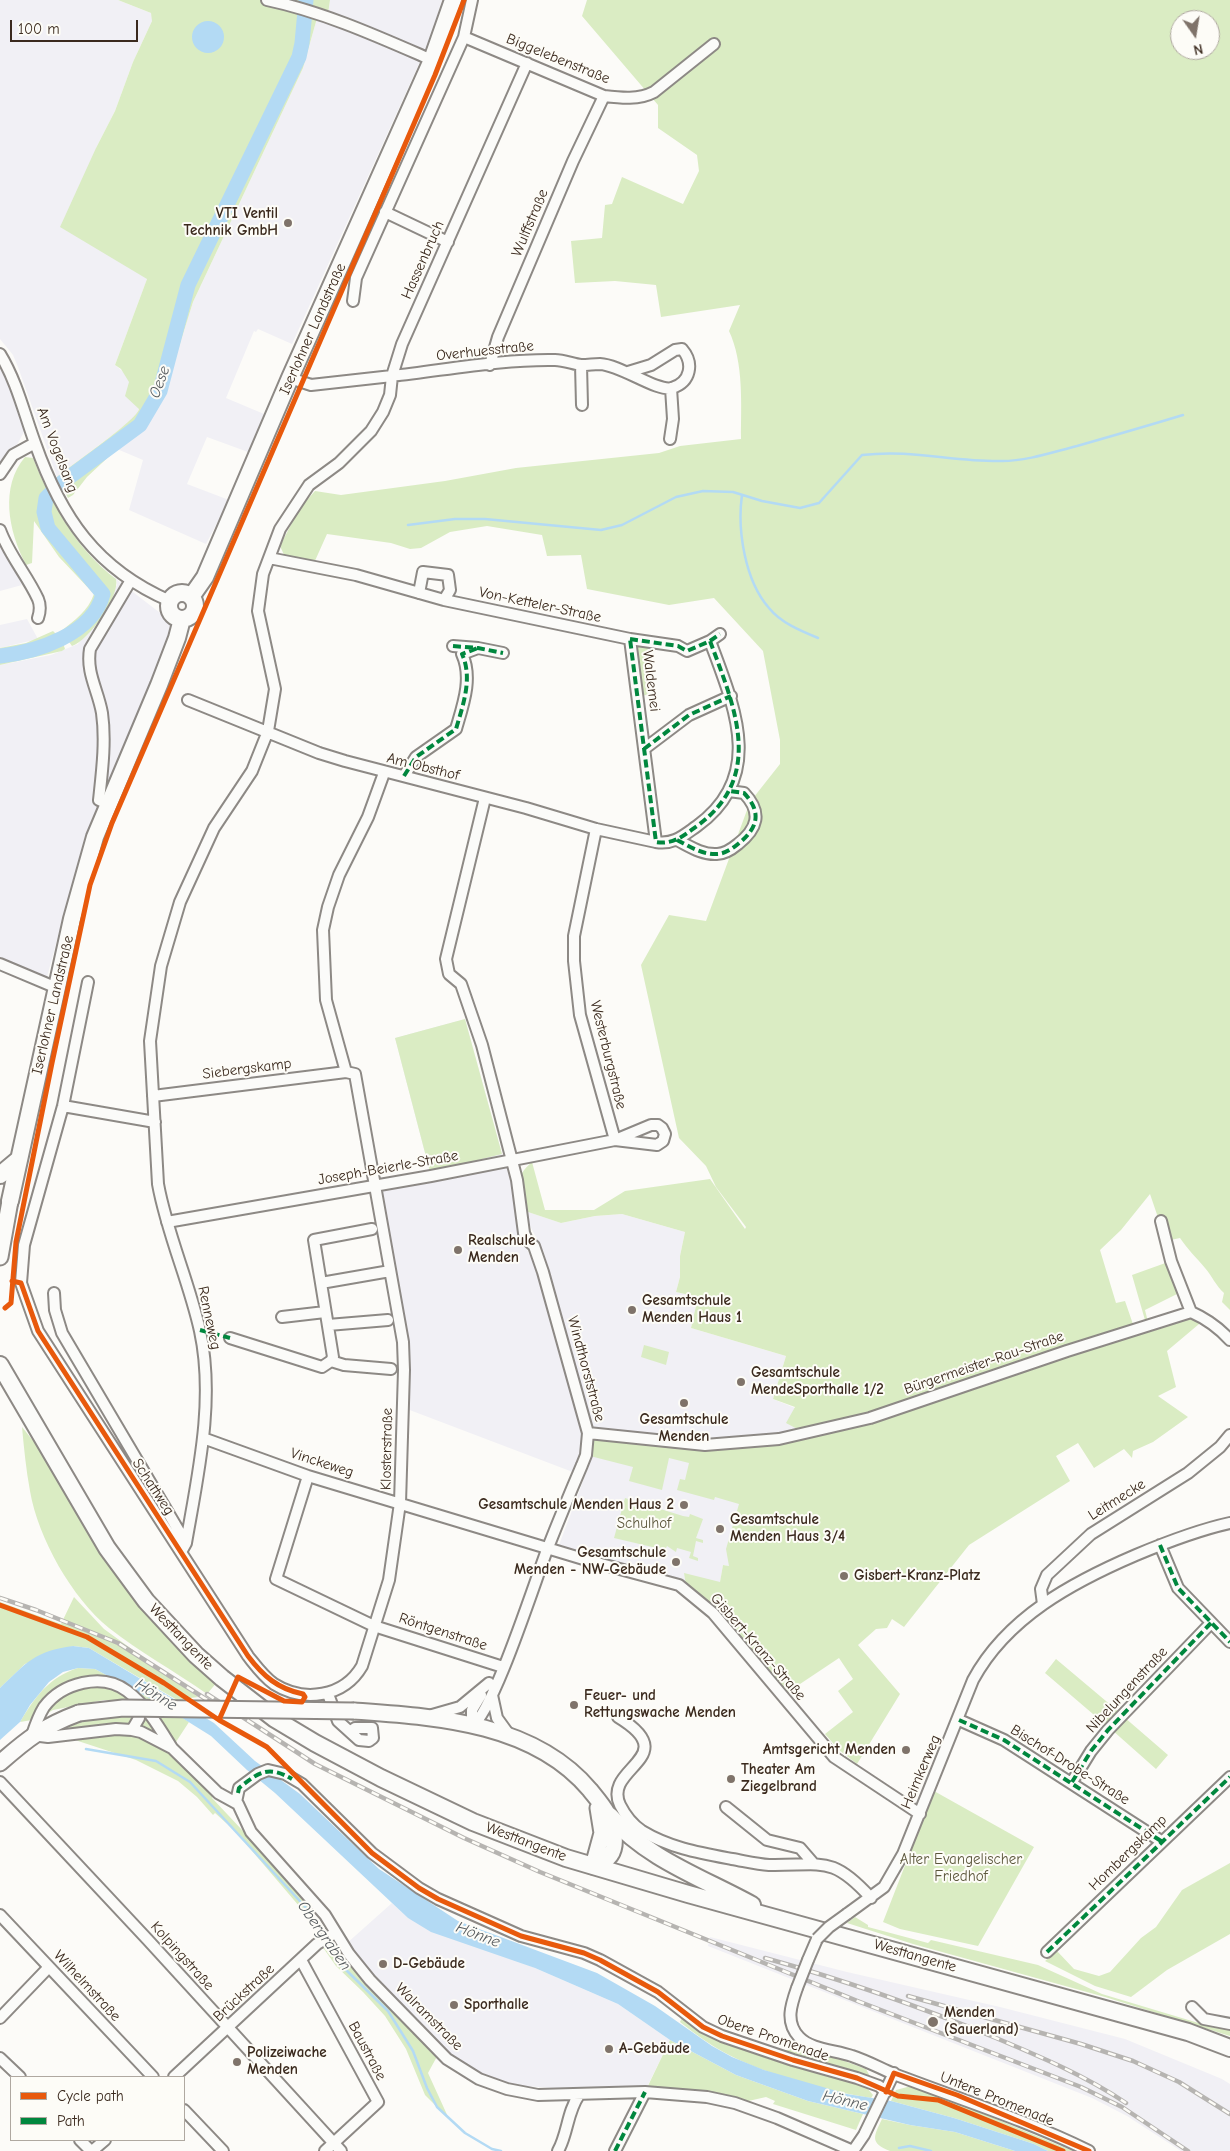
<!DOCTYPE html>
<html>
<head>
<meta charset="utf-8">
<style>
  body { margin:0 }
  #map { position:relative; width:1230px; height:2151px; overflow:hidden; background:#fcfbf8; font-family:"Comic Neue",sans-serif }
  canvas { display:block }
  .legend { position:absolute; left:10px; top:2076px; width:175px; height:65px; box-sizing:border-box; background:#fdfcf7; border:1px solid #afa8a0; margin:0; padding:6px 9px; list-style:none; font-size:15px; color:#3b2a1e }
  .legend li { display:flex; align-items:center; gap:10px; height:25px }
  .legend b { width:25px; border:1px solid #afa8a0 }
  .north { position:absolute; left:1170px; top:10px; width:50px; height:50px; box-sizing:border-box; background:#fdfcf7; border:1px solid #afa8a0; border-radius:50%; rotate:167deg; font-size:14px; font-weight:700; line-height:20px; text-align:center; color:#3b2a1e }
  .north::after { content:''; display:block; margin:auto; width:18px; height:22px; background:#7f736a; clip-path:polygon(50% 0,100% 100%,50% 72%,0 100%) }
  .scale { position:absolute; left:10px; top:20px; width:128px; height:22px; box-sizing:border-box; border:2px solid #3b2a1e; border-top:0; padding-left:6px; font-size:15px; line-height:18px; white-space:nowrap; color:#3b2a1e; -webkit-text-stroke:4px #fdfcf7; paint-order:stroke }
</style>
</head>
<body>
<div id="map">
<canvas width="1230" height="2151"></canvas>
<ul class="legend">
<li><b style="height:6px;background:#e8590c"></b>Cycle path</li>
<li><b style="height:6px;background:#00873e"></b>Path</li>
</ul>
<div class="north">N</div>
<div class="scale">100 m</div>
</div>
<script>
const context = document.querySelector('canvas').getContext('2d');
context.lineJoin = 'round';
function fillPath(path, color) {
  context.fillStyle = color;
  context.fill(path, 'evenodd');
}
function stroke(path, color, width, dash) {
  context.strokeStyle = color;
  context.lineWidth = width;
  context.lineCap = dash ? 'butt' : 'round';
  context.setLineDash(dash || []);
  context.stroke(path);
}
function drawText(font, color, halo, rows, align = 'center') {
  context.font = font + ' "Comic Neue",sans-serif';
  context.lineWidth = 4;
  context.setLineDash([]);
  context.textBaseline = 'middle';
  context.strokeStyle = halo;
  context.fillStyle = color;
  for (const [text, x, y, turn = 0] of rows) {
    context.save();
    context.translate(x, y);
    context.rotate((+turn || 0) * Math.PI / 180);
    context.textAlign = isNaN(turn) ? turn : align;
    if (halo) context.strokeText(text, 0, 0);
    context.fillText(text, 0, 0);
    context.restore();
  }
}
const built = new Path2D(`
  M0,0H118L151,13L152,16V21L133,62L115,111L96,148L147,279L115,365L127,375L139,409L138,414L127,424L57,477L18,367L13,355L0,339Z
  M330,0H442L428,44L292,344L258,329L256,332L254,331L226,398L264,414L248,452L207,437L187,484L229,500L206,544L129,510L143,460L117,449L132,438L158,408L165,392L193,302L303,68L319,11L328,14Z
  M0,365L15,397L25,430L18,443L0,465Z
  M0,542L22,585L0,591Z
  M116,579L168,619L171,623V633L113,775L85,836L47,977L0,957V665L51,655L78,644L117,585Z
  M27,619L38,639L0,648V625Z
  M465,1019L502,1154L509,1170L520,1237L535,1264L585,1427L586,1455L578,1474L407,1409L406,1343L375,1185L430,1172L395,1038Z
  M522,1210L561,1223L595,1216L622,1214L685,1232L680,1256V1277L676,1292L698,1297L691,1328L786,1356L773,1399L795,1408L804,1433L729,1566L723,1565L720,1583L693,1576L687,1591L679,1583L559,1545L591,1460L589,1425L544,1253Z
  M392,1903L408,1918L535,1968L618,2004L670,2040L647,2087L577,2090L513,2085L488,2078L465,2067L444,2053L346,1944Z
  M710,1937L847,1972L1000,2007L1125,2039L1222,2079L1230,2084V2151H1181L1127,2116L1092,2098L708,1946Z`);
const green = new Path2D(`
  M118,0H330L328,14L319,11L303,68L193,302L165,392L158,408L148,423L117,449L87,477L73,495L68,498L57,477C70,466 137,420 139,409L125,396L129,382L121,369L115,365L147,279L60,227L96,148L115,111L133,62L152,21L151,13Z
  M587,0H1230V1310L1222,1302L1224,1293C1216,1286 1212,1276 1205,1268C1195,1256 1189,1251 1180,1238L1166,1241L1150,1194L1121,1230L1100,1250L1116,1303L1125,1301L1135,1330L1147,1327L1132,1275L1171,1261L1191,1312L1205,1319L1167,1351L1176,1387L1158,1396L1188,1417L1153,1442L1133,1451L1132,1458L1124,1449L1094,1468L1078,1443L1056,1456L1070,1481L969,1545L904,1627L892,1619L887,1628L876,1629L858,1645L900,1694L857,1764L839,1750L825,1734L853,1712L838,1691L853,1679L839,1658L782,1696L687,1591L684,1573L720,1582L723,1565L729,1566L726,1549L739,1504L715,1497L714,1500L677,1490L680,1479L685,1480L689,1463L669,1458L662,1490L629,1481L633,1467L586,1455L588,1433L705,1445L803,1432L786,1423L795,1407L773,1399L786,1356L691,1328L698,1297L676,1292L680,1277V1256L685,1232L622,1214L595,1216L561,1223L522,1210C519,1188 513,1178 532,1162L545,1210H594L625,1191L710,1179L745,1229L746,1227L716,1187L706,1166L679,1138L641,965L669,915L706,921L750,802L780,764V740L763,651L714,598L669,605L587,589L581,555L547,556L542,535L487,526L450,532L421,548L410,549L391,543L327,534L314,563L285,557L280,546L299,509L315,491L341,495L445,481L516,468L659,453L680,446L741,439C741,404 744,363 729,331L740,305L661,317L656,285L615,281L575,283L571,241L602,238L605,205L612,204L622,177L683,204L699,171L697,155L658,128V105L582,16ZM1180,20H1210V50H1180ZM1177,1294L1191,1312L1149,1326L1145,1310Z
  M25,457L33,458C51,503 76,549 116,579C120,597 89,640 72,646L61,631C75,620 88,611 94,594L59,557L34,521L32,563L26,565C8,530 0,487 25,457Z
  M53,631L57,635L39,644L0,652V648L26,643Z
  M63,643L65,649L62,651L0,665V662L26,658Z
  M634,646L648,648L645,668L656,693L641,696Z
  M465,1019L502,1154L430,1172L395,1038Z
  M644,1345L669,1352L666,1365L641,1357Z
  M22,1427L51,1463L102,1550L128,1590L165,1633L218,1681L207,1694C176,1672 138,1651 109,1628C72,1598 38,1538 30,1491C26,1470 24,1448 22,1427Z
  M625,1498L683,1516L689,1517L690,1514L703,1519L696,1538L703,1540V1543L696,1541L693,1556L698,1558V1561L689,1558L691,1552L677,1548L676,1552L667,1546L665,1550L614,1538Z
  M74,1597L104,1629L198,1697L177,1700L89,1648L73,1646L25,1664L0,1688V1602L61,1624Z
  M1056,1659L1119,1712L1107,1726L1045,1673Z
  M78,1668L95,1669L155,1701L104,1700L53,1710L38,1719L20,1722C35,1697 49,1677 78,1668Z
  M176,1714L189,1722L172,1748L212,1787V1798L243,1831L250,1832L316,1905L305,1913L235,1831L215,1813L213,1815L197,1797L178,1781L136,1760L75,1740L36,1743C54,1734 71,1724 90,1720C118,1714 148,1715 176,1714Z
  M1124,1717L1168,1755L1156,1769L1112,1730Z
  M934,1791L1034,1847L978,1946L900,1929L883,1922Z
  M1230,1863V1934L1167,1970L1131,1997L1095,1986L1045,1961L1057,1951L1074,1969L1099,1976L1110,1972L1141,1938L1156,1927L1182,1890Z
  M855,1917L868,1925V1927L928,1943L931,1940L1038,1965L1102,1994L1215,2028L1216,2025L1230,2027V2036L1105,1997L913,1944L847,1923Z
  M335,1933L349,1954L440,2051L428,2073L449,2119L425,2095L406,2049L385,2016L363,1992L336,1966L324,1949L317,1944Z
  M687,2007L703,2020L727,2032L784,2051L794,2047L839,2059L866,2069L871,2078L868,2089L873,2095L871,2098C827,2091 771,2076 731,2056C713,2047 696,2035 680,2022Z
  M670,2040L736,2075L808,2101L863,2114L856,2130L773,2104L775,2101L766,2097L744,2102L645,2092Z
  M911,2086L953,2101L1073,2151H1048L1034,2144L954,2118L891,2101L896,2090Z
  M882,2119L910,2125L955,2132L1015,2151H890C869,2143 874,2136 882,2119Z`);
const water = new Path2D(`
  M192 37a16 16 0 1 1 32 0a16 16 0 1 1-32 0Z
  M73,1646L89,1648L214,1723L255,1761L300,1794L379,1869L458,1921L597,1973L655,2006L712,2046L732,2057L764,2070L847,2094L891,2101L954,2118L1034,2144L1048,2151H1015L955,2132L910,2125L808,2101L736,2075L670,2040L618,2004L535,1968L431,1932L408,1918L275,1793L247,1770L211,1736L155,1701L95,1669L78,1668L63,1672L49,1682L30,1705L20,1722L0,1740V1688C27,1662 35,1651 73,1646Z`);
const stream = new Path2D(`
  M742,495C737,530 745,581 769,608C781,623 801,631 818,638
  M408,525L455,519H485L601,530L622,525L676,497L703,491L733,492L762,501L800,508L819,503L862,455C912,449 953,462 1002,461C1027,461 1053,452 1077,446C1112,436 1147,426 1183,415
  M86,1749L156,1761L190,1782L309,1911L324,1937
  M326,1942L342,1966L388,2011L413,2051L427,2088L437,2107L465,2133L492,2149L501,2151
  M899,2148L910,2146L931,2151`);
const river = new Path2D(`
  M0,656C37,652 93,634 103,594L48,528L44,512L46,498L60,484L140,425L160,391L188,285L299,57L302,43L306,0`);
const street = new Path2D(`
  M267,0C324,12 379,37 432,60
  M464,37L604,96C621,98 639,100 654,92L714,44
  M385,212L448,242
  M353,301L356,278L464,37L472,0
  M0,354C17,382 24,413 35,443C61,517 96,569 170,601
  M490,365L498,337L573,161L604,96
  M581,365L582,405
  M290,378L311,385L392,376L402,344L527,63
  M670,439L673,419L671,388
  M0,474L13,455L35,443
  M0,530C9,555 27,575 38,599C41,606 40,612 38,618
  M269,558L356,575L444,600L630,639
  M419,593L423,572L448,575L450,590L444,600
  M630,639L678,646L687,651L710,641C734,706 766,776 697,826C684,835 674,845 656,842Z
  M710,641L720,634
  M453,646L478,648L503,653
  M188,700L319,753L345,761L526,808L596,829L656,842
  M644,749L689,715L731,696
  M404,776L416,757L456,729C463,705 473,678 462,654L478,648
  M108,804L99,800C102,772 106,741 102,713C98,690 86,673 90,649L131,580
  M596,829L574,936V961L580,1015L615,1140
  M677,840C689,846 702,855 717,854C724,854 732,849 738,844C757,829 763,813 744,793L729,791
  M0,964L57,988
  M88,982L63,1106L24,1245L21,1283L38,1331L248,1656C256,1666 263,1676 274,1684C304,1703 344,1697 362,1666L389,1580L400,1503L404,1370L403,1342L355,1074L346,1072L326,1000L323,930L328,907L339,875L368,817L384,773
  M153,1096L346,1072
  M63,1106L155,1122
  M1161,1221L1171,1261L1191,1312
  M167,1222L431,1176L615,1140L651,1125H658L662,1128L665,1134L663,1141L657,1145L615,1140
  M321,1283L390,1271
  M54,1293L55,1310L62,1333L186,1543
  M282,1317L325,1312
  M328,1325L388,1320
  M230,1338L322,1367L331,1361L344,1365L391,1369
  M331,1361L333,1357L314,1240L372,1229
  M588,1433L705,1445L779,1439L870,1418L1067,1351L1191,1312C1207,1319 1219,1328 1230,1340
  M203,1438L308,1476L590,1561L679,1585L713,1613L834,1757L920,1814
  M308,1476L276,1579L374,1626L503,1667
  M1160,1545L1178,1588L1230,1642
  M181,1552L186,1543C198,1474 215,1400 200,1331C189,1281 167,1234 158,1184L150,1041L161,966L180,902L214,828L252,771L268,731L275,689L258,611L263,574L280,529L309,485L339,463L371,431L383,412L390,395L392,376C446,370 501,359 555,360C564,360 573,364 581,365C588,365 594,364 600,364C621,365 657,392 672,388C691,382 694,363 682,349L675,350L651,365L628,372
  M1043,1604L1041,1589L1047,1575L1091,1534L1188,1473L1220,1447L1230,1435
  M328,1694L338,1721L359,1740L369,1741L373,1738L372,1728H355L351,1731
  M492,1695L497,1718L510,1736
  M432,1715L460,1707L489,1683
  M618,1717C685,1758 602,1767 620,1805C625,1815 633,1825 642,1831C670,1848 700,1853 732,1859C744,1861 757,1864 769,1865C822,1866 831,1854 871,1898
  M959,1720L1004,1740L1161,1841
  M472,1726C493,1713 535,1581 547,1550C558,1522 570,1493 582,1465L586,1455L588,1433L543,1272L534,1246L527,1240L524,1233L517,1180L482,1045L461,984L449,974L446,959L485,798
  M472,1726V1710L481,1695
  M132,1730L139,1718L138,1703
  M172,1748C159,1727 147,1706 127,1691C102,1672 62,1683 44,1707C39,1715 35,1726 32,1735L48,1737L116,1729L132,1730L141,1732L172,1748L218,1793L238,1804L251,1832L325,1915L349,1954L370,1980L447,2059L479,2079L507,2089L538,2095L645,2092L707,2097L735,2103L777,2118L853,2151
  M0,1782L147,1939L341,2151
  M1072,1782L1091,1751L1108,1730L1211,1623
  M236,1802L239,1788L258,1774L268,1770L285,1774L302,1784L372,1853L419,1888L438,1899L521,1936L584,1953L600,1960L658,1992L703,2027L722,2036L793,2060L857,2078L879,2086L886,2092
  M726,1807L767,1840L800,1848L813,1863
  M847,1914L884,1887L903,1854L973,1680C1007,1617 1073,1582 1136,1555C1167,1542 1198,1530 1230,1523
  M0,1915L153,2077
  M1047,1952L1230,1777
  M301,1960L378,2102L325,2151
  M808,1960L817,1939
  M797,1988C791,2005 785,2022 799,2037C811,2050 836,2050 852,2056C867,2061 880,2068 894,2074C959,2099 1026,2120 1089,2151
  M1192,2007L1204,2019L1230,2024
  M0,2018L49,1967
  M0,2058L20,2077
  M174,2077L317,1944L335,1933
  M184,2110L223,2151
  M80,2140L91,2151
  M92,2151L105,2140
  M558,2151C568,2133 567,2112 579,2095
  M615,2151L645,2092
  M853,2151L864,2135L894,2073`);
const secondary = new Path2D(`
  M0,1257L10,1201
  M354,1711C435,1717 533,1722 590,1790C602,1805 612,1815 614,1836C616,1852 609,1862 593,1866
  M0,1763C27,1739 44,1726 79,1713
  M593,1866L602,1833L598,1808`);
const primary = new Path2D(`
  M169 606a13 13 0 1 1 26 0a13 13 0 1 1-26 0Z
  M191,597L205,577L290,378L432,60L453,0
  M0,1175L18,1160
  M10,1201L72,919L95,837L159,685L177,638L182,619
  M0,1365L107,1548L146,1601L196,1655L222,1678L275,1719L315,1743L381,1778L473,1822L566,1858L688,1894L1188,2032L1230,2048
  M610,1816C647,1859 703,1878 752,1905`);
const rail = new Path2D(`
  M0,1598L36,1610L118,1643L212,1703
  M207,1694L315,1764L464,1838L540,1872L860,2002L1081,2087L1122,2107L1188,2151
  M765,1958C844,1980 921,2007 996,2038C1041,2057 1086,2076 1126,2103
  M908,1996L1081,2044L1133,2061L1179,2082L1230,2114`);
const streetBridge = new Path2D(`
  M817,1939L829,1927L847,1914
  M797,1988L808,1960`);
const secondaryBridge = new Path2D(`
  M79,1713L123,1708L354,1711`);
const quiet = new Path2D(`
  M630,639L678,646L687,651L710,641C734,706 766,776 697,826C684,835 674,845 656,842Z
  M710,641L720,634
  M453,646L478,648L503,653
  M644,749L689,715L731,696
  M404,776L416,757L456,729C463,705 473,678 462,654L478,648
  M677,840C689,846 702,855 717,854C724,854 732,849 738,844C757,829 763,813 744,793L729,791
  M200,1330L230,1338
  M1160,1545L1178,1588L1230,1642
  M959,1720L1004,1740L1161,1841
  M1072,1782L1091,1751L1108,1730L1211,1623
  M238,1793L239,1788C259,1772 268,1765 292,1779
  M1047,1952L1230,1777
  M615,2151L645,2092`);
const cycleway = new Path2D(`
  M12,1281L21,1283L38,1331L248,1656C263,1676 278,1689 303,1694L305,1697L302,1702L284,1701L238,1677L219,1720
  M5,1308L11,1303L16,1242L52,1063L90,885L112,823L435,75L464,0
  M0,1605L87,1637L164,1683L219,1720L267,1747L372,1853L419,1888L438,1899L521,1936L584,1953L600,1960L658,1992L703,2027L722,2036L793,2060L857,2078L898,2096L938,2100L1063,2151
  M886,2092L894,2073L957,2095L1089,2151`);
const markers = [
  [288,223,5,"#7f736a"],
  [458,1250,5,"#7f736a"],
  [632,1310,5,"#7f736a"],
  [741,1382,5,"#7f736a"],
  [684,1403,5,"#7f736a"],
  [684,1505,5,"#7f736a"],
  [720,1529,5,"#7f736a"],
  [676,1562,5,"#7f736a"],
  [844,1576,5,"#7f736a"],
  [574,1705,5,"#7f736a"],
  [906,1750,5,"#7f736a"],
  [731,1779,5,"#7f736a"],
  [383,1964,5,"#7f736a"],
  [454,2005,5,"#7f736a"],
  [933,2022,6,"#7f736a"],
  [609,2049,5,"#7f736a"],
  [237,2062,5,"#7f736a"]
];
const streetNames = [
  ["Biggelebenstraße",558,59,22],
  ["Wulffstraße",530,223,-67],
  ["Hassenbruch",423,260,-66],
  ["Iserlohner Landstraße",313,329,-66],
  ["Overhuesstraße",485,351,-6],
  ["Am Vogelsang",57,450,69],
  ["Von-Ketteler-Straße",540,605,12],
  ["Waldemei",651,681,83],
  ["Am Obsthof",423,767,14],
  ["Iserlohner Landstraße",53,1005,-77],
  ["Westerburgstraße",608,1055,76],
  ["Siebergskamp",247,1069,-7],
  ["Joseph-Beierle-Straße",388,1168,-10],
  ["Renneweg",209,1318,78],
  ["Bürgermeister-Rau-Straße",984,1363,-19],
  ["Windthorststraße",586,1369,75],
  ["Klosterstraße",387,1449,-89],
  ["Vinckeweg",322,1463,18],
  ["Schattweg",153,1487,57],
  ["Leitmecke",1117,1500,-32],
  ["Röntgenstraße",443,1632,18],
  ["Westtangente",181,1637,46],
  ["Gisbert-Kranz-Straße",758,1647,49],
  ["Nibelungenstraße",1127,1690,-47],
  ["Bischof-Drobe-Straße",1070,1765,32],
  ["Heimkerweg",921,1772,-67],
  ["Westtangente",526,1842,21],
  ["Hombergskamp",1128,1853,-44],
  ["Kolpingstraße",182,1956,48],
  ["Westtangente",915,1956,16],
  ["Wilhelmstraße",87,1986,47],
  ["Brückstraße",244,1993,-43],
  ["Walramstraße",429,2017,45],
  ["Obere Promenade",773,2038,19],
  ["Baustraße",367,2051,62],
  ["Untere Promenade",997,2099,22]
];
const poiNames = [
  ["VTI Ventil",278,214,"right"],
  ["Technik GmbH",278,231,"right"],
  ["Realschule",468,1241],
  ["Menden",468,1258],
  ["Gesamtschule",642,1301],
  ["Menden Haus 1",642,1318],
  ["Gesamtschule",751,1373],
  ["MendeSporthalle 1/2",751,1390],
  ["Gesamtschule",684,1420,"center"],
  ["Menden",684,1437,"center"],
  ["Gesamtschule Menden Haus 2",674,1505,"right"],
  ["Gesamtschule",730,1520],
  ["Menden Haus 3/4",730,1537],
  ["Gesamtschule",666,1553,"right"],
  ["Menden - NW-Gebäude",666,1570,"right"],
  ["Gisbert-Kranz-Platz",854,1576],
  ["Feuer- und",584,1696],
  ["Rettungswache Menden",584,1713],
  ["Amtsgericht Menden",896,1750,"right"],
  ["Theater Am",741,1770],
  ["Ziegelbrand",741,1787],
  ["D-Gebäude",393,1964],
  ["Sporthalle",464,2005],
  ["Menden",944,2013],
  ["(Sauerland)",944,2030],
  ["A-Gebäude",619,2049],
  ["Polizeiwache",247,2053],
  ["Menden",247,2070]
];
const parkNames = [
  ["Schulhof",644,1524],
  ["Alter Evangelischer",961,1860],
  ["Friedhof",961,1877]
];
const waterNames = [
  ["Oese",160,382,-70],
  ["Hönne",156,1695,32],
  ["Hönne",478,1935,21],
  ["Obergraben",324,1936,55],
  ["Hönne",845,2101,13]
];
fillPath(built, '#f1f0f5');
fillPath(green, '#daecc3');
fillPath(water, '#b3daf4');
stroke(stream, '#b3daf4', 2.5);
stroke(river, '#b3daf4', 15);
stroke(street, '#8d8985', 14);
stroke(secondary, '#8d8985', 19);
stroke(primary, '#8d8985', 20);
stroke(street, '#fbfbf9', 10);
stroke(secondary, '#fbfbf9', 15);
stroke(primary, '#fbfbf9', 16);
stroke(rail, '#b6b4b1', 4.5);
stroke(rail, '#fdfcf7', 2.5, [8]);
stroke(streetBridge, '#8d8985', 14, []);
stroke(secondaryBridge, '#8d8985', 19, []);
stroke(streetBridge, '#fbfbf9', 10);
stroke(secondaryBridge, '#fbfbf9', 15);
stroke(quiet, '#00873e', 4, [8, 4]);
stroke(cycleway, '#e8590c', 5);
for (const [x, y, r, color] of markers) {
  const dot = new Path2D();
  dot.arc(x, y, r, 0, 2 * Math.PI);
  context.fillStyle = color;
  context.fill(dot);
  stroke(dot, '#fdfcf7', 2);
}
drawText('15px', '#3b2a1e', '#fdfcf7', streetNames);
drawText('bold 15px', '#3b2a1e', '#fdfcf7', poiNames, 'left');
drawText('15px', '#5c573c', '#fdfcf7', parkNames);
drawText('italic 16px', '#565b5e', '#fdfcf7', waterNames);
</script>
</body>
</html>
